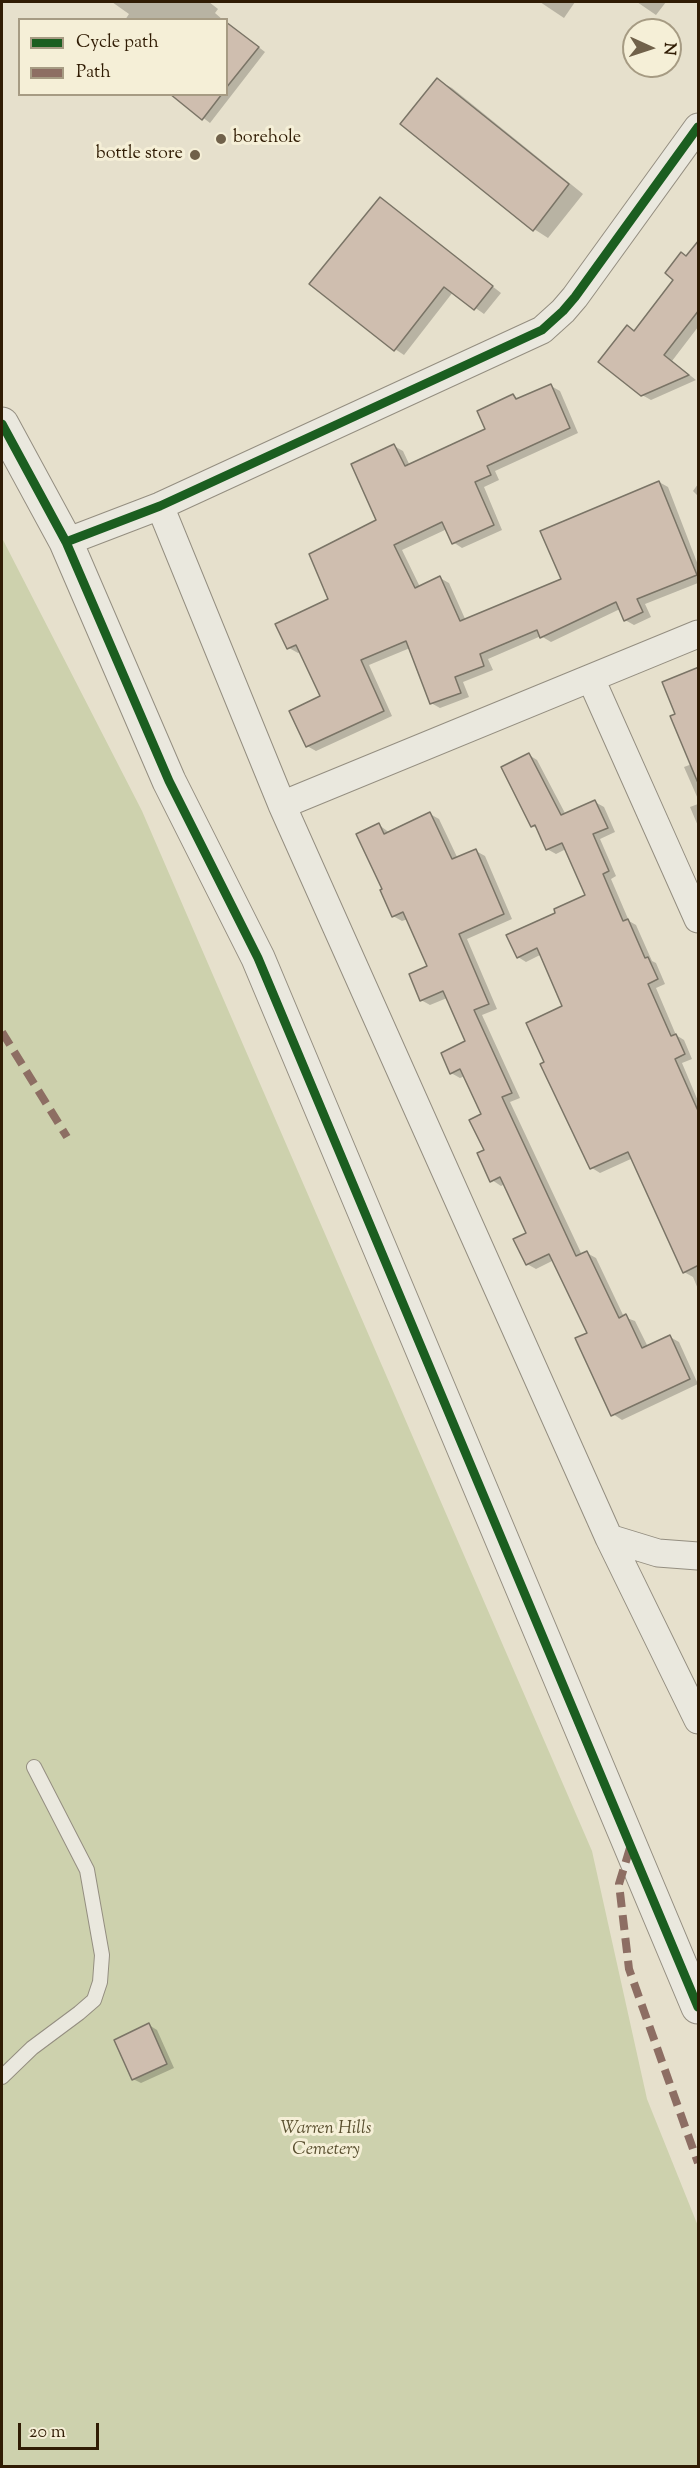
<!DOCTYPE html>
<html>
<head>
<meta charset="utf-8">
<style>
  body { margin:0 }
  #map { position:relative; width:700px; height:2468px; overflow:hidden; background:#e6e0cc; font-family:"Sorts Mill Goudy",serif }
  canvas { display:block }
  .frame { position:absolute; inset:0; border:3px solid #301c04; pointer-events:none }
  .legend { position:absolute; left:18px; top:18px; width:210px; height:78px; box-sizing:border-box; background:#f5efd7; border:2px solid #a69b83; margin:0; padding:8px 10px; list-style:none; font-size:18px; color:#301c04 }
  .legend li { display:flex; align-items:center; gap:12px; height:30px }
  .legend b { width:30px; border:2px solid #a69b83 }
  .north { position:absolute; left:622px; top:18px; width:60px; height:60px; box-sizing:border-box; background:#f5efd7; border:2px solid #a69b83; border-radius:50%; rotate:93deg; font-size:16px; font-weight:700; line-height:24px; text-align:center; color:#301c04 }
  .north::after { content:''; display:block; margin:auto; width:21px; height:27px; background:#70614a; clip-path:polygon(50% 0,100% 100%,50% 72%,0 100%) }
  .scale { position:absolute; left:18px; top:2423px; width:81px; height:27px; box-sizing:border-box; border:3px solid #301c04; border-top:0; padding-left:8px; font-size:18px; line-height:21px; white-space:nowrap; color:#301c04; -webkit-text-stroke:4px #f5efd7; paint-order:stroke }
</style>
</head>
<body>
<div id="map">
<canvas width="700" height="2468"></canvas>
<div class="frame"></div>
<ul class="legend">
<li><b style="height:8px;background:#1b5e20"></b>Cycle path</li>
<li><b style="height:8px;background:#8d6e63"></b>Path</li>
</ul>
<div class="north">N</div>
<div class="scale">20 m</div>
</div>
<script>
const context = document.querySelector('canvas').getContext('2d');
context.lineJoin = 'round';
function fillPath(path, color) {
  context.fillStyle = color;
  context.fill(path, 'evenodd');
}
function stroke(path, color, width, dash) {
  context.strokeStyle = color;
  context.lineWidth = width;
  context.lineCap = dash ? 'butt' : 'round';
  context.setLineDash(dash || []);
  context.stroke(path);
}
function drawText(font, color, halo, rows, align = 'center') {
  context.font = font + ' "Sorts Mill Goudy",serif';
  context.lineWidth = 6;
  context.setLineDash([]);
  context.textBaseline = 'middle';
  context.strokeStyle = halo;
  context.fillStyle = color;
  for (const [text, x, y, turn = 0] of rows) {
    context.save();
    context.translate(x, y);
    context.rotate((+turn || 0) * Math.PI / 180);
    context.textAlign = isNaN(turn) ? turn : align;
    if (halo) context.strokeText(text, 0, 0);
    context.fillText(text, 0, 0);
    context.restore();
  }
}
const green = new Path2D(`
  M2,538L142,811L592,1851L647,2099L698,2226V2466H2Z`);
const shadow = new Path2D(`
  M112,2H209L218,9L215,13L223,20H125L129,14Z
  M540,2H575L564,18Z
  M637,2H666L656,15Z
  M226,22L265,52L210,123L172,94H226Z
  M437,80L452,88L583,194L548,238L534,229Z
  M380,198L501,293L484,314L453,292L404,355L395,349Z
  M698,242V327L672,361L696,380L651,400L642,395L635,332L675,279Z
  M551,386L560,391L578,433L495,471L499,480L484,487L502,530L462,548L453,542L447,529L402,550L420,587L440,578L449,583L466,621L563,580L659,482L668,487L698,565V583L645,604L651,617L634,625L625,620L620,609L551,642L541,636L488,659L493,670L463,682L469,697L440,708L431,703L410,648L369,665L392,716L316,751L307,746L322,697L300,652L298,653L289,648L330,600L378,521L394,446L403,451L410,466L487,429L513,396L519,399Z
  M698,484V496L693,491Z
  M698,671V799L684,767L692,764L677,715Z
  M529,755L537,760L566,815L595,802L604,807L615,832L600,839L616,876L611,879L629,921L636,925L652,961L656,963L665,984L656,988L676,1035L684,1040L692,1059L682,1063L698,1101V1289L693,1277L684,1272L633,1158L600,1173L592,1168L542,1064L546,1063L564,1007L542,954L526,962L518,957L557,914L587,896L566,849L556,854L547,849L539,829L532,826Z
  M698,804V826L690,807Z
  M430,814L439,819L458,859L476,851L485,856L512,919L467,939L497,1009L482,1015L520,1098L510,1102L582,1255L587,1253L596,1258L624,1317L635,1321L648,1347L670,1337L679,1342L698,1384L622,1420L613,1414L589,1334L554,1260L536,1269L527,1264L528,1234L505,1184L501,1186L492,1180L486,1151L483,1115L465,1076L460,1078L451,1073L467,1042L447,998L430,1005L421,1000L429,967L408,919L402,921L393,916L384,890L379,825L390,833Z
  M149,2025L157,2030L174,2068L141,2083L133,2079Z`);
const building = new Path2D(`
  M226,22L259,47L226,88Z
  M437,78L569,184L533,231L400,124Z
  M170,94H222L202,120Z
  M380,197L493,286L474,310L444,287L394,351L309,284Z
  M699,240V310L664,355L689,375L641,396L598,362L627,325L634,331L673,280L665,273L681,252L686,256Z
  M551,384L570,428L487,466L491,475L475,482L494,525L452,544L442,522L394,545L415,588L440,576L460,621L561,579L540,531L659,481L697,575L637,599L643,612L624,621L616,602L540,638L537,630L480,654L484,666L455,677L461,693L430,704L406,641L361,660L384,711L306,747L289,711L320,696L296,645L287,649L275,624L328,599L309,554L376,520L351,464L394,444L405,466L485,429L477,411L513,394L516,399Z
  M699,667V783H698L670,716L675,714L662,682Z
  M529,753L561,815L595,800L608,828L593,834L609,871L603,874L623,921L628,919L645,958L648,957L658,979L648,984L671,1036L676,1034L685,1054L675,1059L699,1113V1265L683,1273L628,1152L590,1169L540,1064L544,1062L526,1023L562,1006L537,948L517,958L506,935L555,913L554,909L585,895L562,843L546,850L535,825L531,827L501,767Z
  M430,812L452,859L476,849L504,914L459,934L489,1004L474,1010L512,1093L502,1097L576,1256L587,1251L619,1318L626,1314L642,1348L670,1335L690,1379L611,1416L575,1338L587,1333L549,1254L526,1265L513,1239L526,1233L500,1177L490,1182L477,1153L484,1150L469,1120L481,1114L460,1069L450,1074L441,1053L465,1041L443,991L420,1001L409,974L427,966L403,912L392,917L380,890L382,889L356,834L379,823L384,834Z
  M149,2023L167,2064L132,2080L114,2040Z`);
const service = new Path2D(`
  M2,2077L32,2048L79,2013L94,2000L100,1982L102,1955L87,1870L34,1767`);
const minor = new Path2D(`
  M160,506L282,805L609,1538L658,1553L698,1556
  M66,542L160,506L542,330L563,311L575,297L698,127
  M591,679L698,919
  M282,805L698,634
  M609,1538L698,1720`);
const tertiary = new Path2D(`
  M2,424L66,542L169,781L258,958L698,2007`);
const quiet = new Path2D(`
  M2,1032L67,1137
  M630,1848L619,1884L629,1969L698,2163`);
const cycleway = new Path2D(`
  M2,424L66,542L169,781L258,958L698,2007
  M66,542L160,506L542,330L563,311L575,297L698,127`);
const markers = [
  [221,139,6,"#70614a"],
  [195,155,6,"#70614a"]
];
const poiNames = [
  ["borehole",233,139],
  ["bottle store",183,155,"right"]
];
const parkNames = [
  ["Warren Hills",326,2130],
  ["Cemetery",326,2151]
];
fillPath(green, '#cdd1ad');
fillPath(shadow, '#0003');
fillPath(building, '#cfbeaf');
stroke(building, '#7a7466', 1.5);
stroke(service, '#948e80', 16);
stroke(minor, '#948e80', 29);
stroke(tertiary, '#948e80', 35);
stroke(service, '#eae8de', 14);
stroke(minor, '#eae8de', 27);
stroke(tertiary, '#eae8de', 33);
stroke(quiet, '#8d6e63', 8, [15, 8]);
stroke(cycleway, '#1b5e20', 9);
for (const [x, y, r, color] of markers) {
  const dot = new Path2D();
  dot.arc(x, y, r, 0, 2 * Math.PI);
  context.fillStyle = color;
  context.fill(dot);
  stroke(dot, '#f5efd7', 2);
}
drawText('18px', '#301c04', '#f5efd7', poiNames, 'left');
drawText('italic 18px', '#594f2f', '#f5efd7', parkNames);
</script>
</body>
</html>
